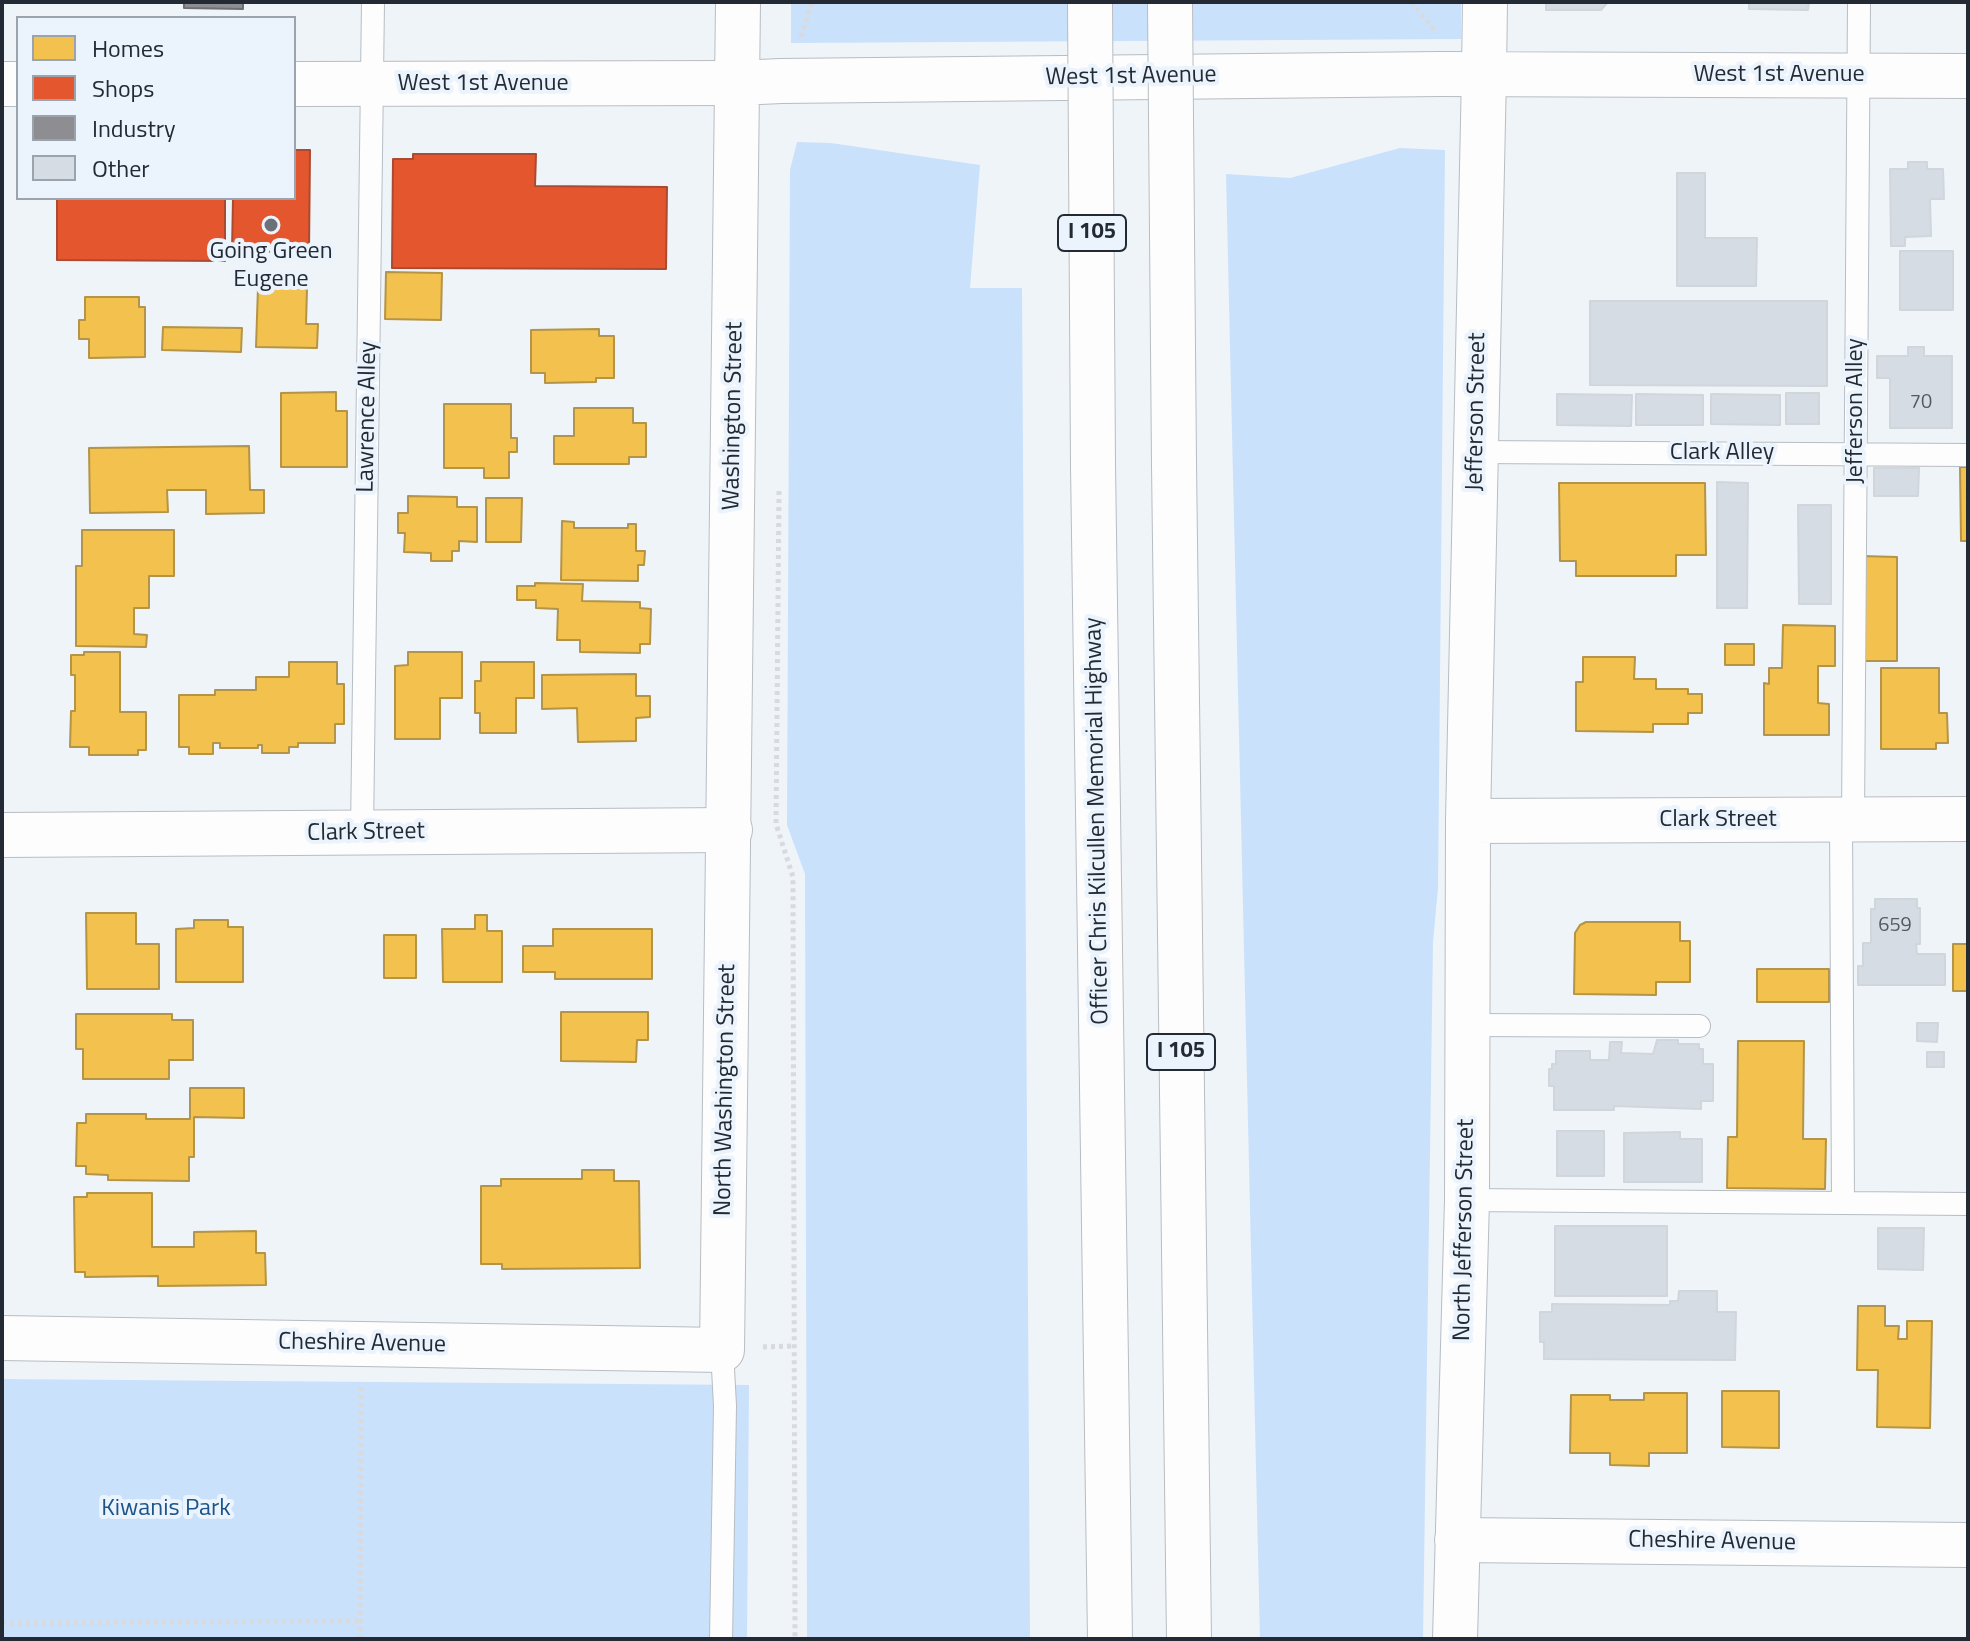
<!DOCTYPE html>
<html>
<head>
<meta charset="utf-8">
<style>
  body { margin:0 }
  #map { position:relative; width:1970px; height:1641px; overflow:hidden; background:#eff4f9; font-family:"Titillium Web",sans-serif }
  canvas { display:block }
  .frame { position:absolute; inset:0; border:4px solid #232a33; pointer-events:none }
  .legend { position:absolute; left:16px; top:16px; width:280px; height:184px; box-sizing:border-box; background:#ebf3fd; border:2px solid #9ba3ac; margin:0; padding:10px 14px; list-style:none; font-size:24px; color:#232a33 }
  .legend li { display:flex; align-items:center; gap:16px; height:40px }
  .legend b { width:40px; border:2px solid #9ba3ac }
</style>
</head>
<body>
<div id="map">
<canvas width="1970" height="1641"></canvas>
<div class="frame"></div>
<ul class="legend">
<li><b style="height:22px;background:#f2c14e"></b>Homes</li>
<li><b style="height:22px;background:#e4572e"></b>Shops</li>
<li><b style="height:22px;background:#8d8d92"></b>Industry</li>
<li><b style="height:22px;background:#d6dce4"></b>Other</li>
</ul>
</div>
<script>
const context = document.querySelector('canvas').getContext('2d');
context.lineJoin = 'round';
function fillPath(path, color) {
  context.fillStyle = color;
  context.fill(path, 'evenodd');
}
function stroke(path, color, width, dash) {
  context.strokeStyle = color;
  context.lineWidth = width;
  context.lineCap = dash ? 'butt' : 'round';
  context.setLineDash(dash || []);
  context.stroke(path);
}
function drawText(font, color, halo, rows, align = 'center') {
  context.font = font + ' "Titillium Web",sans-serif';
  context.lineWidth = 8;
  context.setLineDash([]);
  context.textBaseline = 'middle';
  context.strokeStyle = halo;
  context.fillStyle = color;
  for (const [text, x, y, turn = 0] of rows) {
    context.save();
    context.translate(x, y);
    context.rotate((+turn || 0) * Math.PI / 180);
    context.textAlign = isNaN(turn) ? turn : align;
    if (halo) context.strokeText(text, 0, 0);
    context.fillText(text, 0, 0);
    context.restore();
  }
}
const green = new Path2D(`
  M791,2H1461V39L791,43Z
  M797,142L831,143L980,165L970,288H1022L1030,1639H807L805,874L787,825L790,170Z
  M1400,148L1445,150L1438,888L1433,942L1423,1639H1260L1226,174L1290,178Z
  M2,1379L749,1385L747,1639H2Z`);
const homes = new Path2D(`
  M386,272L442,273L441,320L385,319Z
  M272,276H289V288L307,289L306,324H318L317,348L256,347L258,287H272Z
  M85,297H139V307H145V357L89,358V339H79V320H85Z
  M163,327L242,328L241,352L162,350Z
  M599,329V336H614V378H596V382L545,383V373H531V330Z
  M336,392V411H347V467H281V393Z
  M444,404H511V438H517V452H509V478H484V468H444Z
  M574,408H633V423H646V457H629V464H554V436H574Z
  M249,446L250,490H264V513L206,514V490H167L168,512L90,513L89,448Z
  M1960,467H1968V541H1961Z
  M1559,483H1705L1706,555H1676V576H1576V561H1560Z
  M408,496L457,497V507H477V542L459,541V551H452V561H431V553L404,552L405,533H398V513H408Z
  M486,498H522L521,542H486Z
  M562,521L574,522V528H628V524H636V551H645L644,565H638V581L561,580Z
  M82,530H174V576H149V608H134V634L147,635L146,647L76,646V566H82Z
  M1862,556L1897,557V661H1861Z
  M535,583L583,584L582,601L640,602V608L651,609L650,644H640V653L580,652V640H557L558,609L536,608V600H517V586H535Z
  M1783,625L1835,626V666H1818V703L1829,704V735H1764V683L1769,684V668H1782Z
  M1725,644H1754V665H1725Z
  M84,652H120V712H146V750H138V755H89V747H70L71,711H75V675H71V655H84Z
  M408,652H462V698H440V739H395V666L408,665Z
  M1583,657H1635L1634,679H1656V689H1688V694H1702V713H1688V724H1653V732L1576,731V682H1583Z
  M289,662H337V684H344V724H335V743H298V747H289V753H262V745H258V748H220V743H213V754H189V747H179V695H215V690H256V677H289Z
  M481,662H534V698H516V733H480V713H475V681H481Z
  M1881,668H1939V713H1947L1948,743H1936V749H1881Z
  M636,674V696H650V717L636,718V741L578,742L577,708L542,709V675Z
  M86,913H136V944H159V989H87Z
  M475,915H487V931H502V982H443L442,929H475Z
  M194,920H228V927H243V982H176V929L194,928Z
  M1586,922H1680V941H1690V982H1656V995L1574,994L1575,933L1580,925Z
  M553,929H652V979H555V972H523V946H553Z
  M384,935H416V978H384Z
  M1953,944H1968V991H1953Z
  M1757,969H1829V1002H1757Z
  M561,1012H648V1040H637L636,1062L561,1061Z
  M76,1014H172V1020H193V1060H169V1079H83V1049H76Z
  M1738,1041H1804L1803,1139H1826L1825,1189L1727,1188L1728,1137H1737Z
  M190,1088H244V1118L194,1117V1157H189V1181L108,1180V1175L86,1174V1166H76L77,1123H86V1114H146V1119H190Z
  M582,1170H614V1181H639L640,1268L502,1269V1264H481V1186H501V1179H582Z
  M87,1193H152V1247H194V1232L256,1231V1253H265L266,1285L158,1286V1276L85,1277V1272H75L74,1197H87Z
  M1858,1306H1885V1326H1899L1898,1339H1907V1321H1932L1930,1428L1877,1427L1878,1370H1857Z
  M1722,1391H1779V1448L1722,1447Z
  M1644,1393H1687V1453H1649V1466L1610,1465V1453H1570L1571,1395H1610V1400H1644Z`);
const shops = new Path2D(`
  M294,150H310L309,252L232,251L233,198H294Z
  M413,154H536L535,186L667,187L666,269L392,268L393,159H413Z
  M57,198H225V261L57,260Z`);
const industry = new Path2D(`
  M184,2H243V9L184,8Z`);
const building = new Path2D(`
  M1546,2H1608L1601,10H1546Z
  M1749,2H1809L1808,10L1749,9Z
  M1908,162H1927V169H1943L1944,199H1930L1931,236L1905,237V246H1891L1890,169H1908Z
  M1677,173H1705V238H1757L1756,286H1677Z
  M1900,251H1953V310H1900Z
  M1590,301H1827V386L1590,385Z
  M1908,347H1924V356H1952V428H1890V378H1877V356H1908Z
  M1786,393H1819V424H1786Z
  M1557,394L1632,395L1631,426L1557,425Z
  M1636,394L1703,395V425H1636Z
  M1711,394L1780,395V425L1711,424Z
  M1874,468H1919L1918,496H1874Z
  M1717,482L1748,483L1747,608H1717Z
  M1798,505H1831V604H1799Z
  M1875,899H1917V908H1920V944H1916L1917,954H1945V985H1858V966H1863V943H1871V909H1875Z
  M1917,1023H1938L1937,1042L1917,1041Z
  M1657,1040H1678V1044H1699V1049H1703V1064H1713V1101H1701V1109L1614,1106V1110H1554V1086H1549V1069H1552V1064H1556V1051H1590V1060H1609L1610,1042H1622L1621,1053L1653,1054Z
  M1927,1052H1944V1067H1927Z
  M1557,1131H1604V1176H1557Z
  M1680,1132V1139H1702V1182H1624V1133Z
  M1555,1226H1667V1296H1555Z
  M1878,1228H1924L1923,1270L1878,1269Z
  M1679,1291H1717V1312H1736L1735,1360L1544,1359V1342H1540V1312H1552V1304L1670,1305V1301H1678Z`);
const path = new Path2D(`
  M1411,2L1435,30
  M801,37L812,2
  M779,491L776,824L793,877L795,1639
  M763,1347L794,1346
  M2,1623L359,1621
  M360,1639L361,1385`);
const lane = new Path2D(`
  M1476,452L1968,455
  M1841,819L1843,1203
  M1853,819L1859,2
  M362,832L373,2
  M1467,1025L1699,1026
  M1467,1200L1968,1204
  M721,1639L725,1406L722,1350`);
const street = new Path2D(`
  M2,84H18
  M294,84L738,83
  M1468,821L1968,819
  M2,835L730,830
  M1457,1540L1968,1545
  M1455,1639L1467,1200L1468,821L1484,74`);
const secondary = new Path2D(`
  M1484,74L1485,2
  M738,83L781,81L1441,74L1968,76
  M2,1338L722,1350L738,2`);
const highway = new Path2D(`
  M1174,464L1189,1639
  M1093,465L1110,1639`);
const highwayBridge = new Path2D(`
  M1090,2L1093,465
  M1170,2L1174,464`);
const markers = [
  [271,225,8,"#6a7178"]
];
const numberNames = [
  ["70",1921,403],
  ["659",1895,926]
];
const shields = [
  [1092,233,68],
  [1181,1052,68]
];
const shieldNames = [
  ["I 105",1092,233],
  ["I 105",1181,1052]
];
const streetNames = [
  ["West 1st Avenue",1779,75],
  ["West 1st Avenue",1131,77,-1],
  ["West 1st Avenue",483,84],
  ["Jefferson Alley",1856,411,-90],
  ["Jefferson Street",1477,412,-89],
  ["Washington Street",734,416,-89],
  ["Lawrence Alley",368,417,-89],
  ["Clark Alley",1722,453],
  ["Clark Street",1718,820],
  ["Officer Chris Kilcullen Memorial Highway",1098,821,-91],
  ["Clark Street",366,833,-1],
  ["North Washington Street",726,1090,-89],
  ["North Jefferson Street",1465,1230,-89],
  ["Cheshire Avenue",362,1344,1],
  ["Cheshire Avenue",1712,1542,1]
];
const poiNames = [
  ["Going Green",271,252],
  ["Eugene",271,280]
];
const parkNames = [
  ["Kiwanis Park",166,1509]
];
fillPath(green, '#cae1fb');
fillPath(homes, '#f2c14e');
stroke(homes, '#b49446', 2);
fillPath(shops, '#e4572e');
stroke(shops, '#aa4a30', 2);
fillPath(industry, '#8d8d92');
stroke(industry, '#6d6f76', 2);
fillPath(building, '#d6dce4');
stroke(building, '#d0d6dc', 2);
stroke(lane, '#b7bdc3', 24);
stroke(street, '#b7bdc3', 46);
stroke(secondary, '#b7bdc3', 46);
stroke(highway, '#b7bdc3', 46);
stroke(path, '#d9dadd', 5, [4, 4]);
stroke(lane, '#fdfdfe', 22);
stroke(street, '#fdfdfe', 44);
stroke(secondary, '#fdfdfe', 44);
stroke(highway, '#fdfdfe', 44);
stroke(highwayBridge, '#b7bdc3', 46, []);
stroke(highwayBridge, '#fdfdfe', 44);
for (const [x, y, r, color] of markers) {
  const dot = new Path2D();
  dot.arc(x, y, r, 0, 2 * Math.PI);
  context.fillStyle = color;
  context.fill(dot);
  stroke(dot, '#ebf3fd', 3);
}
drawText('20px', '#525962', null, numberNames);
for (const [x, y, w] of shields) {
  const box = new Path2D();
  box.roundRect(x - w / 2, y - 18, w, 36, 6);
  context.fillStyle = '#ebf3fd';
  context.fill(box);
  stroke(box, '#232a33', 2);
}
drawText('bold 22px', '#232a33', null, shieldNames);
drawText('24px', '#232a33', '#ebf3fd', streetNames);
drawText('24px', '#232a33', '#ebf3fd', poiNames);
drawText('24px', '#1b538b', '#ebf3fd', parkNames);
</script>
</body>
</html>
